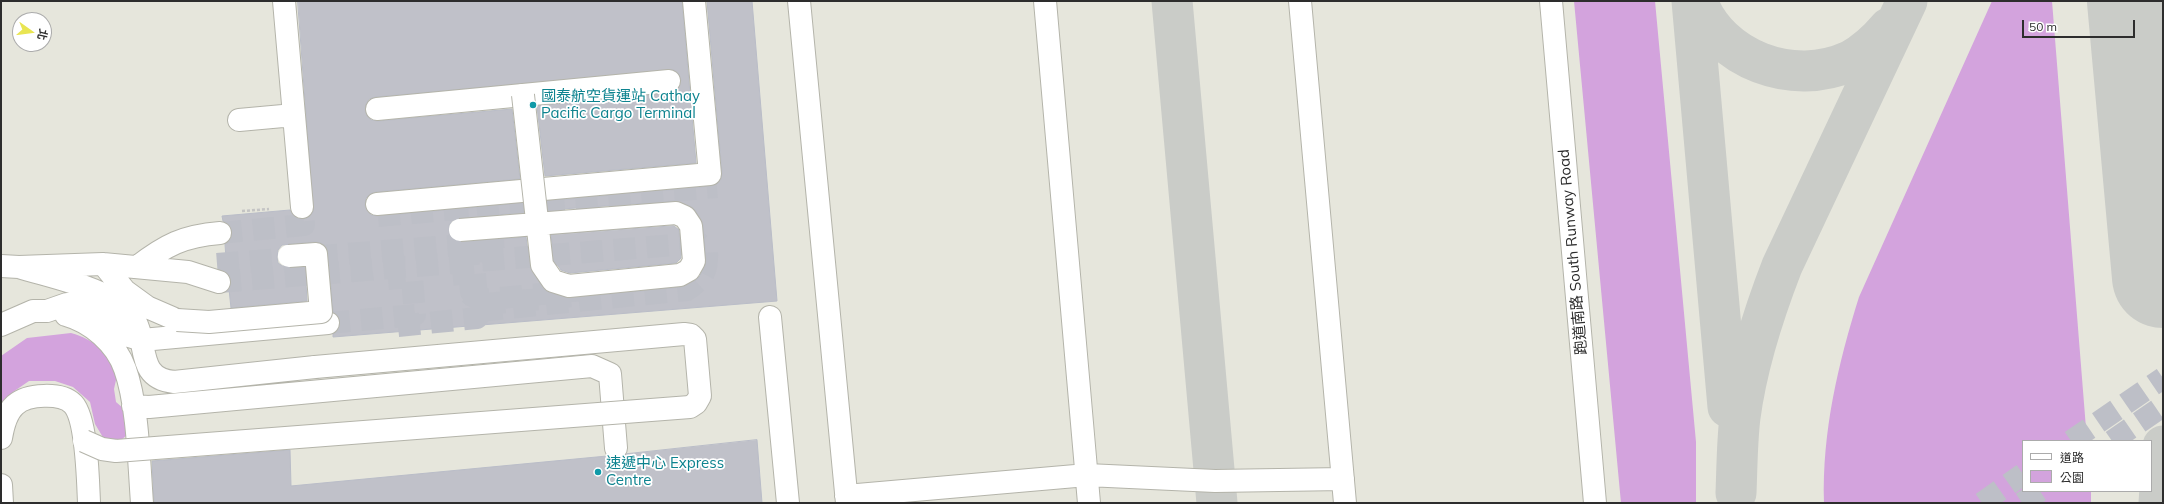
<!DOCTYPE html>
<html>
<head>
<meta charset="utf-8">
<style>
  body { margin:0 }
  #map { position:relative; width:2164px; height:504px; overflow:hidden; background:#e1e4ed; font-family:Mulish,"Noto Sans TC",sans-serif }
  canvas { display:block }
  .frame { position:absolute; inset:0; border:2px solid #2d2d2d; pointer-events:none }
  .legend { position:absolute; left:2022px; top:440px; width:130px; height:52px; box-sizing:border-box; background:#fff; border:1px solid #ababab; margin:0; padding:5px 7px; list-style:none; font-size:12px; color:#2d2d2d }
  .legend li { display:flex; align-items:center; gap:8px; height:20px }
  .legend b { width:20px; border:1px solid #ababab }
  .north { position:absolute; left:12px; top:12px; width:40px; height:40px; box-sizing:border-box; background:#fff; border:1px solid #ababab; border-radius:50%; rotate:104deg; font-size:11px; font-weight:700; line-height:16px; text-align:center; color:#2d2d2d }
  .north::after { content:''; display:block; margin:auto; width:14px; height:18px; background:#e9e552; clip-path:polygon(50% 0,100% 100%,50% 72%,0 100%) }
  .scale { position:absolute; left:2022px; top:20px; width:113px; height:18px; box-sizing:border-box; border:2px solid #2d2d2d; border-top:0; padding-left:5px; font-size:12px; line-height:14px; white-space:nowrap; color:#2d2d2d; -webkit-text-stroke:3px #fff; paint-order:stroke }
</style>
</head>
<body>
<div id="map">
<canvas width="2164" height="504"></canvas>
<div class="frame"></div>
<ul class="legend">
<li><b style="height:5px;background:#fff"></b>道路</li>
<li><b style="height:11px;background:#d3a3dd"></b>公園</li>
</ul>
<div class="north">北</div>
<div class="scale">50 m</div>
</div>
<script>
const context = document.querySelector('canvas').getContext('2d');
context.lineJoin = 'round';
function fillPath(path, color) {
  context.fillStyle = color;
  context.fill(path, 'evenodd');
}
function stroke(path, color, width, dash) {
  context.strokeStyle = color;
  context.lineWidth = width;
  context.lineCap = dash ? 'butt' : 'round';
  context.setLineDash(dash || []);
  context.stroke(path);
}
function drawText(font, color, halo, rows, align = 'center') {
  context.font = font + ' Mulish,"Noto Sans TC",sans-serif';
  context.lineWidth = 3.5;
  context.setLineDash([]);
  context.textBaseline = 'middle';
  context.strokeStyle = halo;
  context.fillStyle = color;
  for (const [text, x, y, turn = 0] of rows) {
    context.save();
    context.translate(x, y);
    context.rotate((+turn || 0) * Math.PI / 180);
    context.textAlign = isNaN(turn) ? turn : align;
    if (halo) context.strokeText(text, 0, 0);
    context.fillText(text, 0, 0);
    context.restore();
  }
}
const airport = new Path2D(`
  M1,1H2163V503H1ZM20,20H44V44H20ZM2023,441H2151V491H2023Z`);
const green = new Path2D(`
  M1574,1H1655L1696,442V503H1621Z
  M1992,1H2052L2087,441H2023V491H2091V503H1824C1822,432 1838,364 1859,297Z
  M71,333C95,340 104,350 118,371L114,389L116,402L124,409L128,434L119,442L104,439L95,424L90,402L73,387L55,381H29L13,392L1,407V356L27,338Z`);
const taxiway = new Path2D(`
  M1172,1L1217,503
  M1692,1L1728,407
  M1697,1C1719,60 1793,87 1850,61C1865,53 1878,41 1889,28
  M1736,493C1737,468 1737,442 1740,417C1747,364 1763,315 1782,266L1907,1
  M2159,503L2163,446`);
const runway = new Path2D(`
  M2138,1L2163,277`);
const building = new Path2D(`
  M298,1H682L696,163L545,176L537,106L671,93L677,91L681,80L679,74L674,70L376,97L369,99L366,104L367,116L371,120L378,121L512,109L520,179L376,192L370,194L366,198L365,206L371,215L378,216L523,203L524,212L453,220L449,225L450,237L454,241L461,242L526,237L530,267L543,288L549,293L570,298L681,287L695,281L700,276L706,260L703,225L695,210L690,206L675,201L548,210L547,201L711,186L717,184L721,179L722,173L707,1H752L777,301L333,337V334L339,329L340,322L338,316L333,312L328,253L326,247L321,243L315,242L282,245L278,250L277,257L278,263L284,267H305L307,301L231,308L229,289L231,280L227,273L225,244L231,238L232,232L230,225L223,221L222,216L290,210L296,218L303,219L309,217L313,212Z
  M674,226L679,230L681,258L676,263L570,273L561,270L554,260L551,235Z
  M757,440L762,503H154L152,461L290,450L291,486L607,456L617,460L626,454Z`);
const minorTunnel = new Path2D(`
  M456,197L465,289L472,296L480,300L583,290
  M378,216L717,187
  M220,233L304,225L302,207
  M490,233L466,235L471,292L478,302L485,304L595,294
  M217,264L475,244
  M219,282C379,269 539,256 699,243L707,249C708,270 705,278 687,290L488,310L481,305L477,297L472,240L514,236
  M328,323L415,315L412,277L388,279
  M398,326L477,318L483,310L482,295
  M2071,441L2163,378
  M2112,441L2163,406
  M1982,503L2023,474
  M2022,503L2040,491`);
const path = new Path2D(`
  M242,211L269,209`);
const minor = new Path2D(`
  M284,1L302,207
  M799,1L847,503
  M1045,1L1089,503
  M1300,1L1345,503
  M1551,1L1595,503
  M377,109L669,81
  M239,120L294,115
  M377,204L710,174L694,1
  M103,264L125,291L147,307L177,320
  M1,266L19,267L103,264L188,272L219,282
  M19,267C50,277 114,289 132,316C150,341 134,378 174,382L315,367
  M137,267C166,245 183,236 220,233
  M66,315C91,322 116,343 125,369C138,405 139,464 142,503
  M770,317L788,503
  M1,325L33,311H47L67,304H77L109,319L126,335L142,340L328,323
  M133,406L149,407L592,366L610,374L616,448
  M1,438C3,426 6,413 15,405C27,394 61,392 73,404C87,419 88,481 89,503
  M1,485L2,503
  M846,496L1087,475L1215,481L1343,479`);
const minorBridge = new Path2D(`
  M460,230L676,213L685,217L691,226L694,261L689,270L680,275L569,286L553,281L542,265L523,95
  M177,320L209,322L321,312L316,254L289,256
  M84,441L102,449L116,451L690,407L696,403L700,396L695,339L691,335L684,334L315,367`);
const markers = [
  [533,105,4,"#0f9aa8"],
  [598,472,4,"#0f9aa8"]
];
const cultureNames = [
  ["國泰航空貨運站 Cathay",541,96],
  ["Pacific Cargo Terminal",541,113],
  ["速遞中心 Express",606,463],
  ["Centre",606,480]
];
const streetNames = [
  ["跑道南路 South Runway Road",1573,252,-95]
];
fillPath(airport, '#e6e6dc');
fillPath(green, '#d3a3dd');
stroke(taxiway, '#caccc8', 41);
stroke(runway, '#caccc8', 102);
fillPath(building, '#c0c1c9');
stroke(building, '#babdc8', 1);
stroke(minorTunnel, '#bdbfc7', 22, [22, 11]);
stroke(minor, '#b4b4aa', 24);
stroke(path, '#c4c4c4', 2.5, [3, 2]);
stroke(minor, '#fff', 22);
stroke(minorBridge, '#b4b4aa', 24, []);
stroke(minorBridge, '#fff', 22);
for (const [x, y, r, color] of markers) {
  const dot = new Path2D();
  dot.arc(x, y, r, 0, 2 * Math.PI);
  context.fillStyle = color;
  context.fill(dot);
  stroke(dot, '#fff', 1.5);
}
drawText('15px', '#0d838f', '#fff', cultureNames, 'left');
drawText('15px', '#2d2d2d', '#fff', streetNames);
</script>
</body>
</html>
